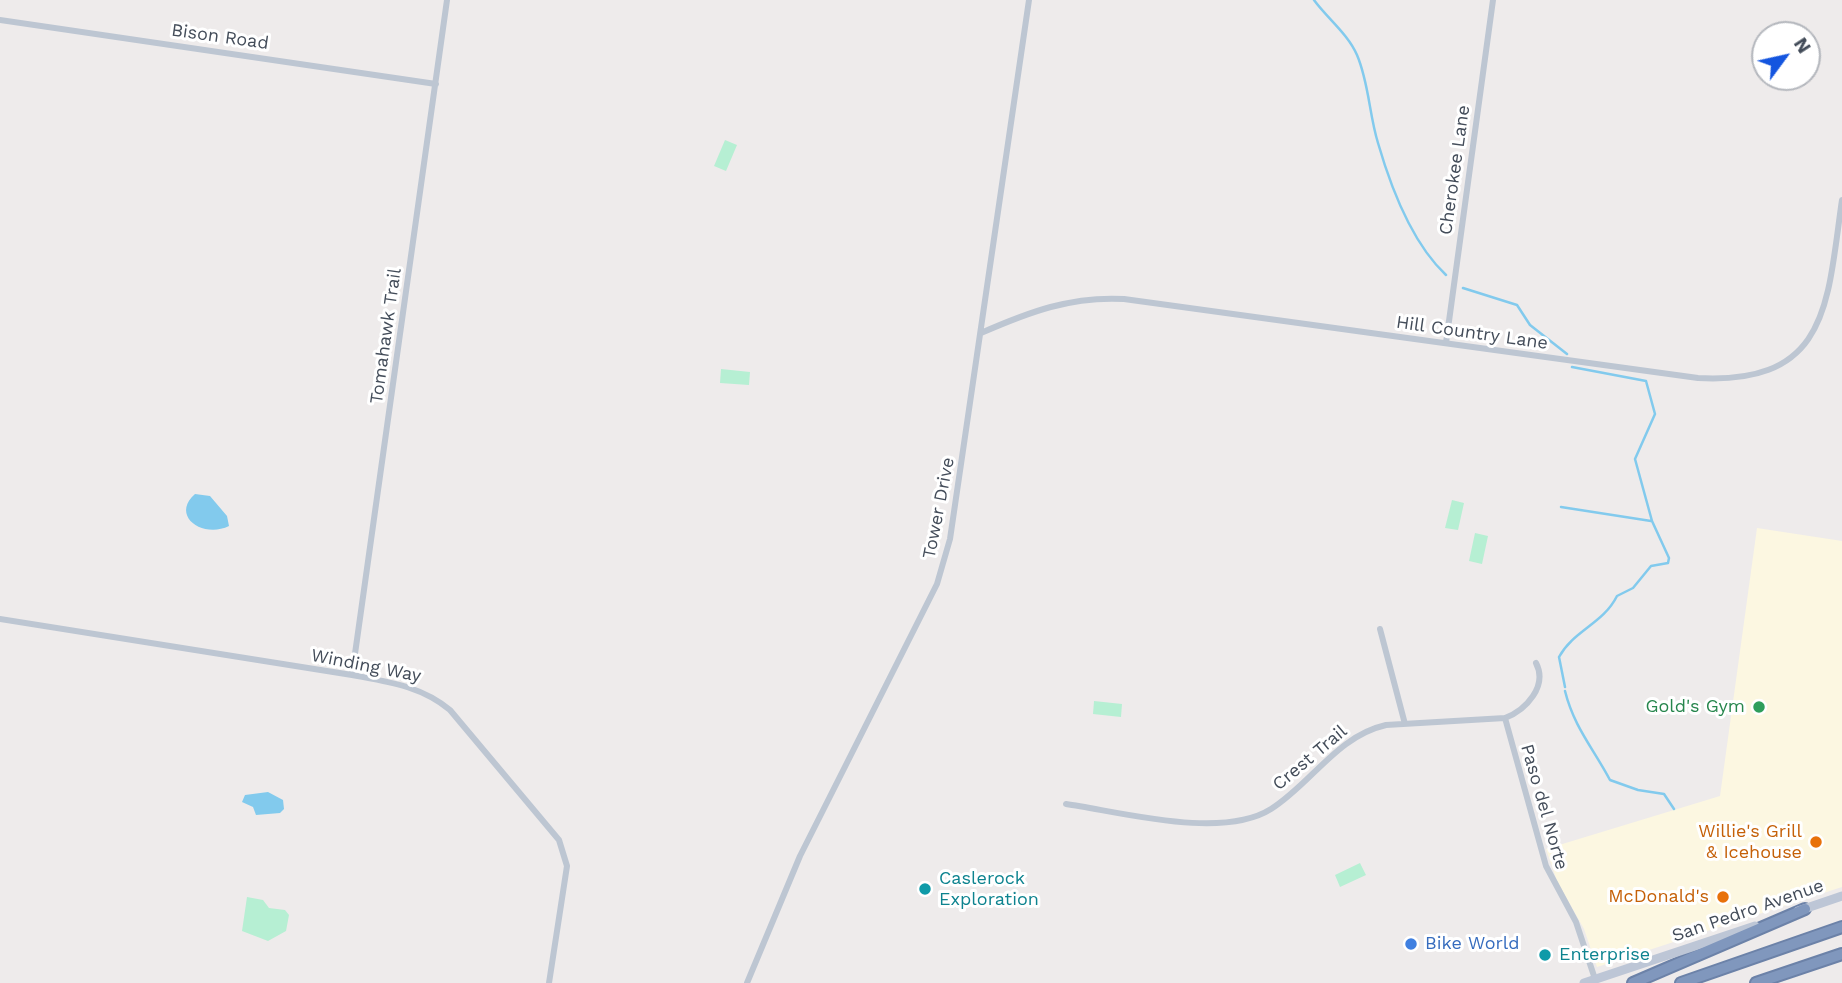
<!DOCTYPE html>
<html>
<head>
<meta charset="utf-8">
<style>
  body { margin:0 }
  #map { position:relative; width:1842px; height:983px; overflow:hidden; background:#eeebeb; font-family:"Work Sans",sans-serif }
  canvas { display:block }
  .north { position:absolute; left:1751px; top:21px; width:70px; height:70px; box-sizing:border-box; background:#fff; border:2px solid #b4b7bd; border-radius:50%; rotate:57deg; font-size:19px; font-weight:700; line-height:28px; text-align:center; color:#434c59 }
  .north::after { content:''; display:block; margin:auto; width:24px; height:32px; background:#1455df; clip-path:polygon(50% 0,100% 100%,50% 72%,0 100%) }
</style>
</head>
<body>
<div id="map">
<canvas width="1842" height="983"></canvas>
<div class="north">N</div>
</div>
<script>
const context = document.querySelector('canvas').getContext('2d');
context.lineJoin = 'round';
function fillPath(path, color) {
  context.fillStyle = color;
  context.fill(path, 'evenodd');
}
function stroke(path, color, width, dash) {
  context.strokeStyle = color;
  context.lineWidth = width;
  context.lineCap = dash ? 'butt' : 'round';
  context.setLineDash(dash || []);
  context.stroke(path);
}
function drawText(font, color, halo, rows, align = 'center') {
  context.font = font + ' "Work Sans",sans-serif';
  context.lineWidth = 6;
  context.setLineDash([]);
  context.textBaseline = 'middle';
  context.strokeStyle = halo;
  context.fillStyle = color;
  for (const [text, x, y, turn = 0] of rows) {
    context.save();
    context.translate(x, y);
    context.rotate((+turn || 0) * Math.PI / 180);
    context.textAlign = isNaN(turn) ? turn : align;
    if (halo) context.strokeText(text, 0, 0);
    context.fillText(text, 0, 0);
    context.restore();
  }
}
const commercial = new Path2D(`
  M1757,528L1842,541V887L1597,967L1584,929L1557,881L1546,849L1720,796Z`);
const green = new Path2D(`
  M725,140L737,145L726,171L714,166Z
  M721,369L750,372L749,385L720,383Z
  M1452,500L1464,503L1458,530L1445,528Z
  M1475,533L1488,536L1482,564L1469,561Z
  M1094,701L1122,704L1121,717L1093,714Z
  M1360,863L1366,875L1340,887L1335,875Z
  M247,897L263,900L269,908L285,910L289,915L286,931L268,941L242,931Z`);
const water = new Path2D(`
  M195,494L210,496L227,516L229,526C203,539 170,516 195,494Z
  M268,792L283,800L284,809L280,813L256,815L253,807L242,802L245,795Z`);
const stream = new Path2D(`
  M1314,0C1327,18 1348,34 1357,55C1369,83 1369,114 1378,143C1391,188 1412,243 1446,275
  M1463,288L1517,305L1530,325L1567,354
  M1561,507L1651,521
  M1565,687L1559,657C1574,630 1603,624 1617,596L1633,588L1651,566L1668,563L1669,558L1652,521L1635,459L1655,414L1646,381L1572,367
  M1565,691C1574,727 1593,748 1610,780L1638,790L1664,794L1674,809`);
const minor = new Path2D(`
  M0,20L436,84
  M981,333C1029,312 1071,296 1124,299L1698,378C1830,385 1827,302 1842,200
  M1446,343L1493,0
  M0,619L352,675C389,682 421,686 450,710L559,840L567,866L549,983
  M1380,629L1405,724
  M352,675L447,0
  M1505,718L1546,866L1576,922L1595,979
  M1066,804C1121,812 1222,840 1271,809C1311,784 1337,736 1386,725L1505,718C1526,710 1548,686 1536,663
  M747,983L800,856L937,584L950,539L1029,0`);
const secondary = new Path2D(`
  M1798,911L1842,896
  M1584,983L1755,926`);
const motorway = new Path2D(`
  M1633,983L1805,909
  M1681,983L1842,927
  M1756,983L1842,954`);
const markers = [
  [1759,707,7,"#2e9e5b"],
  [1816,842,7,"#e8710a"],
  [925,889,7,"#0f9aa8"],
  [1723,897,7,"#e8710a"],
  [1411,944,7,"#3f7fe0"],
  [1545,955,7,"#0f9aa8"]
];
const streetNames = [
  ["Bison Road",220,37,8],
  ["Cherokee Lane",1455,170,-82],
  ["Hill Country Lane",1472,333,8],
  ["Tomahawk Trail",386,336,-82],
  ["Tower Drive",939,508,-79],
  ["Winding Way",366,666,11],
  ["Crest Trail",1310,758,-40],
  ["Paso del Norte",1544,807,74],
  ["San Pedro Avenue",1748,911,-19]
];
const leisureNames = [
  ["Gold's Gym",1745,707]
];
const foodNames = [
  ["Willie's Grill",1802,832],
  ["& Icehouse",1802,853],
  ["McDonald's",1709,897]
];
const cultureNames = [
  ["Caslerock",939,879],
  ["Exploration",939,900],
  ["Enterprise",1559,955]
];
const shopNames = [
  ["Bike World",1425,944]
];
fillPath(commercial, '#fcf7e1');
fillPath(green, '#b6efd3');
fillPath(water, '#82caed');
stroke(stream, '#82caed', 2.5);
stroke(motorway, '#6c82a8', 14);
stroke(minor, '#bdc6d2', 6);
stroke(secondary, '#bdc6d6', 9);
stroke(motorway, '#8097bd', 10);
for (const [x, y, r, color] of markers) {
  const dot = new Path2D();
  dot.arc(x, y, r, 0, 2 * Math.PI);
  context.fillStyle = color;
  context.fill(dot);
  stroke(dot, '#fff', 2.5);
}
drawText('18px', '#434c59', '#fff', streetNames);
drawText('18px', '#27864d', '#fff', leisureNames, 'right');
drawText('18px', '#c56008', '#fff', foodNames, 'right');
drawText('18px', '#0d838f', '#fff', cultureNames, 'left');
drawText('18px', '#366cbe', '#fff', shopNames, 'left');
</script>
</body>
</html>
